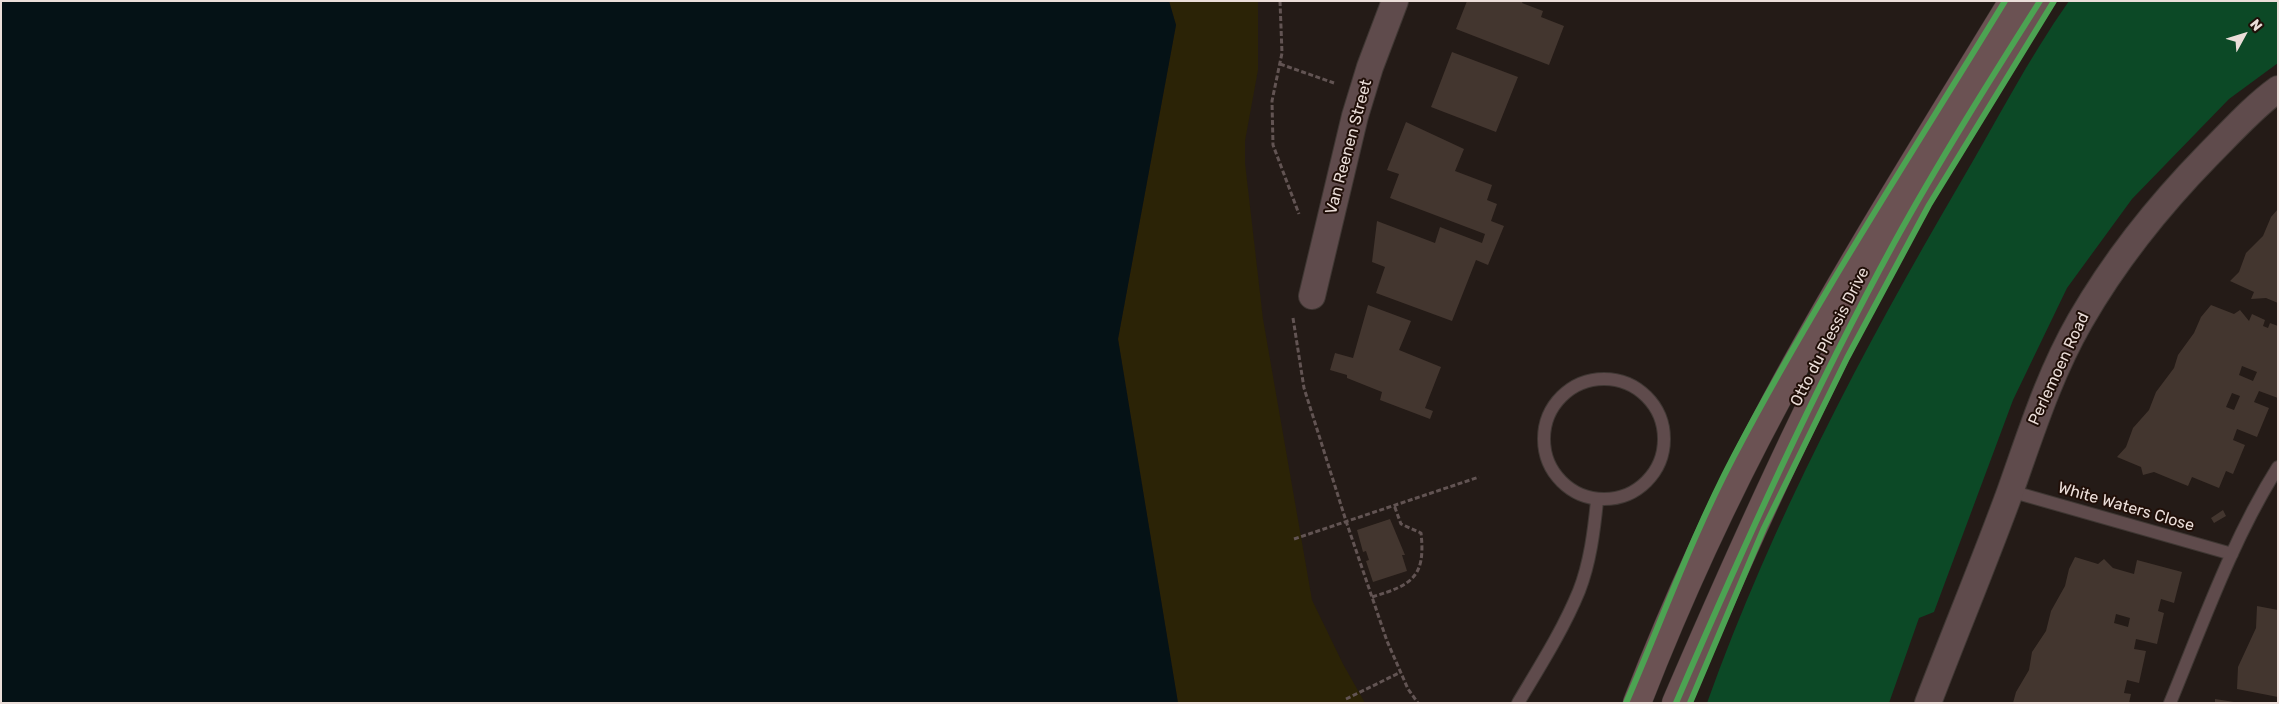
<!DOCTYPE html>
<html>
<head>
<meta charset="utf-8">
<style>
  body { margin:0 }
  #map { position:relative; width:2279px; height:704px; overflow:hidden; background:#241b17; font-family:Rubik,sans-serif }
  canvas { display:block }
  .frame { position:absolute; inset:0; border:2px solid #ebded9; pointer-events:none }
  .north { position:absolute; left:2219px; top:10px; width:50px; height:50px; -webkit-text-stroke:4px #200f08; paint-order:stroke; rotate:51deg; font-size:14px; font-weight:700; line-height:20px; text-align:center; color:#ebded9 }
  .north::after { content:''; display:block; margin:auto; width:18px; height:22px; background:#ebded9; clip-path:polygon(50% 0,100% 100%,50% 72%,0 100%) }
</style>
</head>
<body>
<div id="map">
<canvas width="2279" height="704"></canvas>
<div class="frame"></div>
<div class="north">N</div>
</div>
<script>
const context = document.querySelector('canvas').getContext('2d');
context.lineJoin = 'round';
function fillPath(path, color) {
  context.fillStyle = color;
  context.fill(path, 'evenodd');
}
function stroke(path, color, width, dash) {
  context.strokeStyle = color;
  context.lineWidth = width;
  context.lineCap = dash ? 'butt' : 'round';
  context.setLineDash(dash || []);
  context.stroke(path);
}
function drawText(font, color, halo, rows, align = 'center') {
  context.font = font + ' Rubik,sans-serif';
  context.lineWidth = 4;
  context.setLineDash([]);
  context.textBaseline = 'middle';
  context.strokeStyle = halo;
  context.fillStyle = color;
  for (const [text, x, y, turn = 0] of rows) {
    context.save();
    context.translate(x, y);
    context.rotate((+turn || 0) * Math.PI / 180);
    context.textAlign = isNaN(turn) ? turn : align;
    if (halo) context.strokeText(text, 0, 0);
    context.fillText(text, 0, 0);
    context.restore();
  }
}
const green = new Path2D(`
  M2069,1H2278V63L2229,99L2132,199L2067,288L2013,400L1934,612L1919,618L1889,703H1707C1772,522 1862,351 1959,185C1995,124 2028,59 2069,1Z`);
const sand = new Path2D(`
  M1169,1H1258V70L1245,141V163L1263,319L1312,600L1343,664L1365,703H1178L1118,339L1176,25Z`);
const water = new Path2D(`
  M1,1H1169L1176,25L1118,339L1178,703H1Z`);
const building = new Path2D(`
  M1467,1H1523L1522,3L1543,11L1541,17L1564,26L1549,65L1456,29Z
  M1452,52L1518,77L1496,132L1431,107Z
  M1406,122L1464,149L1455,171L1492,185L1487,200L1497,204L1491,221L1504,226L1488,265L1476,260L1452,321L1376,293L1385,267L1372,262L1377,221L1435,243L1440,227L1482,243L1485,234L1390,198L1399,174L1387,170Z
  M2278,209V303L2266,298L2251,299L2254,292L2230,281L2239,272L2246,253L2263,236L2271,217Z
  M1368,305L1411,321L1399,350L1441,367L1425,408L1433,411L1430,419L1380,400L1382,392L1347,378V375L1330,370L1335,353L1353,358Z
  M2211,305L2234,314L2240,310L2249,321L2252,314L2265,320L2263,326L2268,328L2270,323L2278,326V398L2259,391L2254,402L2269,408L2257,437L2237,429L2233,440L2245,445L2233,474L2226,471L2219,488L2192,477L2188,486L2154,472L2143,475L2141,467L2117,457L2126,447L2133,428L2149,410L2156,392L2174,368L2178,355L2194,333L2201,317ZM2242,366L2257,372L2253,381L2239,375ZM2232,393L2240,396L2234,410L2226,407Z
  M2223,510L2226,516L2214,523L2211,518Z
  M1390,519L1405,555H1402L1407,571L1373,582L1366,561L1369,560L1366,551L1363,552L1357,530Z
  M2075,557L2098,564L2104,559L2113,568L2134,574L2137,560L2182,572L2174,603L2161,599L2158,611L2164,613L2157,644L2136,639L2134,649L2146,651L2139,683L2127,680L2124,693L2131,694L2129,703H2013L2016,692L2029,670L2032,652L2046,631L2051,611L2065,586L2069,569ZM2116,614L2130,618L2128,627L2114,623Z
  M2257,606L2278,610V697L2237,689L2238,667L2256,628Z
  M2215,699L2234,702L2233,703H2215Z`);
const path = new Path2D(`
  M1280,1L1282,53L1272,101L1273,145L1299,214
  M1280,64L1334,83
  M1293,318L1304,388L1346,521L1387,641L1408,689L1418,703
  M1294,539L1479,477
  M1372,597C1411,585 1426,578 1421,533L1401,524L1394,505
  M1346,699L1401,672`);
const lane = new Path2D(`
  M1544 439a60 60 0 1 1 120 0a60 60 0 1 1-120 0Z
  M2010,491L2232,554
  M1518,703C1540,666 1563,630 1579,591C1590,563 1594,531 1597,501
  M2170,703C2203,623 2232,540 2278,467`);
const street = new Path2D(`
  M1312,296L1355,116L1370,67L1395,1
  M1928,703C1955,632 1984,563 2010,492C2031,433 2049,375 2080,321C2115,260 2160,204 2209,154C2231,132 2253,107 2278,89`);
const primary = new Path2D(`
  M1637,703C1677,600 1724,498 1776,401C1849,265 1932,134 2013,1
  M1676,703C1743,547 1813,392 1894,243C1939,161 1990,80 2040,1`);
const cycleway = new Path2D(`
  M1626,703C1662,620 1692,536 1734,456C1816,300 1913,152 2005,1
  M1676,703C1743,547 1813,392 1894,243C1939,161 1990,80 2040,1
  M1690,703L1764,528L1847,358L1929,205L2054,1`);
const streetNames = [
  ["Van Reenen Street",1349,147,-75],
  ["Otto du Plessis Drive",1830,337,-63],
  ["Perlemoen Road",2059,369,-65],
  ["White Waters Close",2126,507,16]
];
fillPath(green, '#0c4926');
fillPath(sand, '#2b2306');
fillPath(water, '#051216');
fillPath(building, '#43362f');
stroke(lane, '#3f3733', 14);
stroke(street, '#3f3733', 28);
stroke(primary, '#3f3733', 29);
stroke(path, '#625453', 3, [5, 2.5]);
stroke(lane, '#5f4b4c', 12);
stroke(street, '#5f4b4c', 26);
stroke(primary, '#6b5253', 28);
stroke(cycleway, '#4ca352', 6);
drawText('16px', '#ebded9', '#200f08', streetNames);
</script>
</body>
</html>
